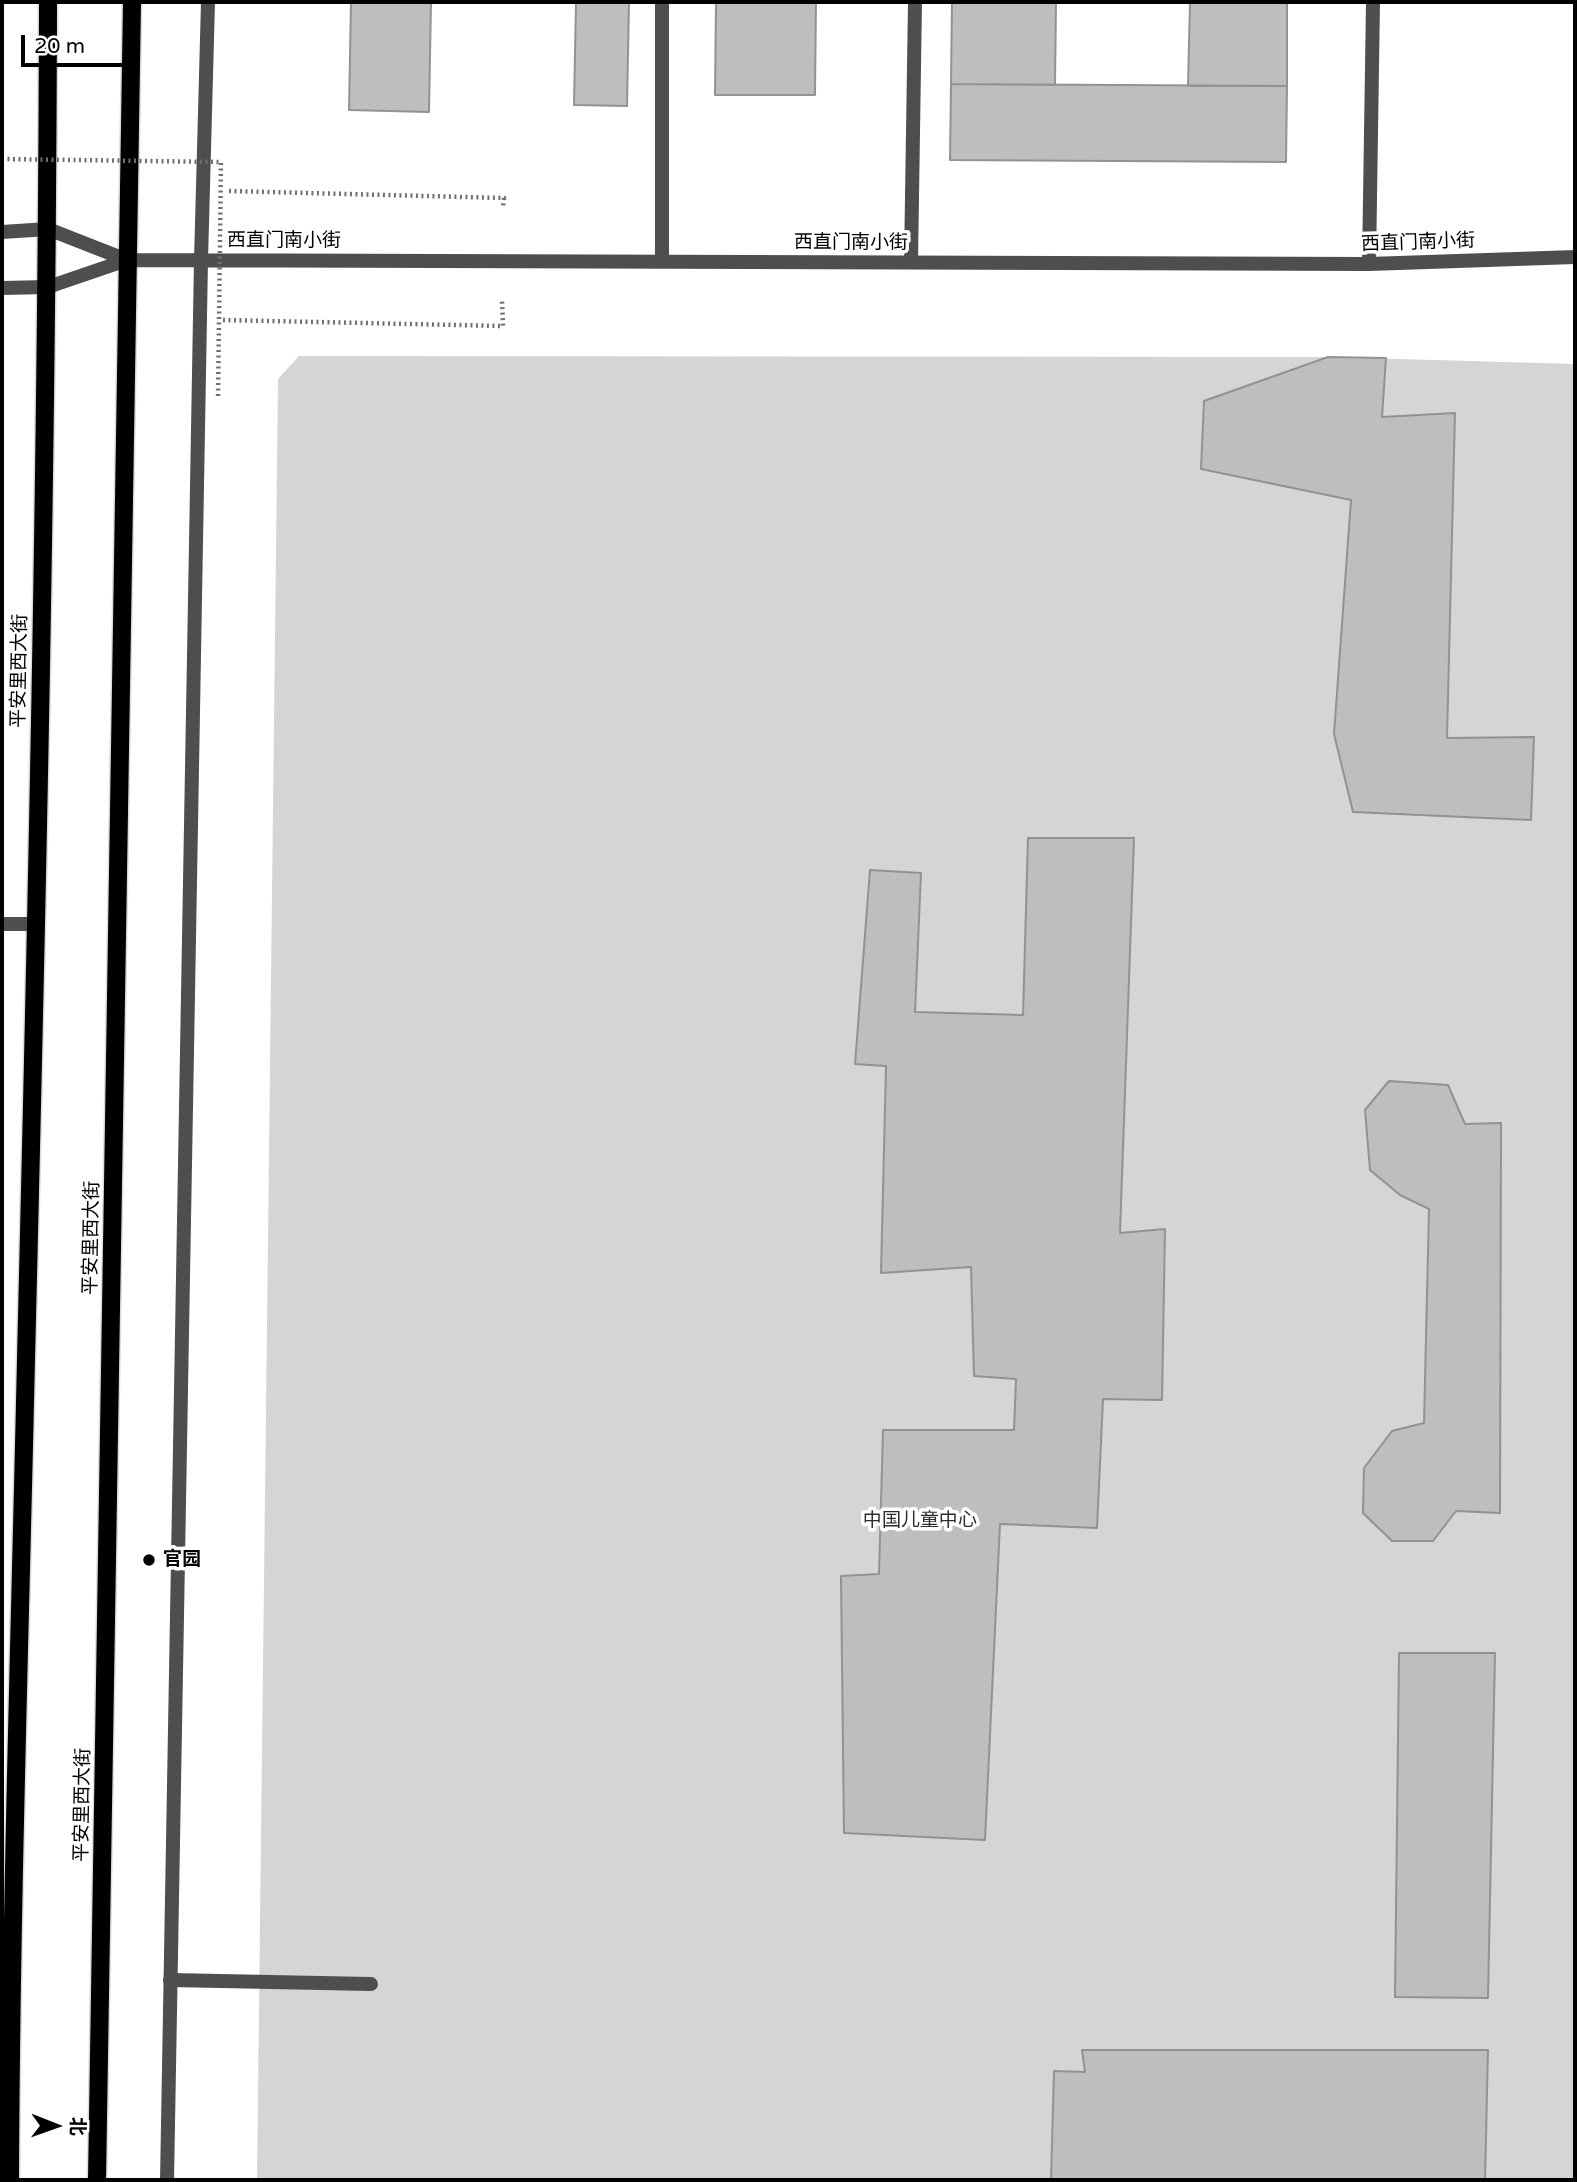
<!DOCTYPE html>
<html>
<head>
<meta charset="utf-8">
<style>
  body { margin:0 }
  #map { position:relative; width:1577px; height:2182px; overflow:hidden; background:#fff; font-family:"Varela Round","Noto Sans SC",sans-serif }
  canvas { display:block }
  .frame { position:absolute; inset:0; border:4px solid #000; pointer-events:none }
  .north { position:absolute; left:21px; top:2091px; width:70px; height:70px; -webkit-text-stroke:5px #fff; paint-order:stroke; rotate:91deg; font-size:19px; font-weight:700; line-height:28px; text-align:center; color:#000 }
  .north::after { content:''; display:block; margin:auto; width:24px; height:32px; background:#000; clip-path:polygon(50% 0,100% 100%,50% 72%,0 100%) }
  .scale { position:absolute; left:21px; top:35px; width:110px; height:32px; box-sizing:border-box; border:4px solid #000; border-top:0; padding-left:9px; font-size:21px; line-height:24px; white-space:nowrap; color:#000; -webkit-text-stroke:5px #fff; paint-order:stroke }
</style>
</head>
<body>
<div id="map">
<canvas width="1577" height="2182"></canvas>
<div class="frame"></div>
<div class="north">北</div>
<div class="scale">20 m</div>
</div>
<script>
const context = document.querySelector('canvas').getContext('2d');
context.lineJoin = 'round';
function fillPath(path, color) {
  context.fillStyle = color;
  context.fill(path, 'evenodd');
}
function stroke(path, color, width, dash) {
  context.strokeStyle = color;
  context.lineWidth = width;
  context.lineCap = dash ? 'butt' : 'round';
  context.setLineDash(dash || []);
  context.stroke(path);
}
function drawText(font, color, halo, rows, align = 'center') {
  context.font = font + ' "Varela Round","Noto Sans SC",sans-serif';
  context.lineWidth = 7;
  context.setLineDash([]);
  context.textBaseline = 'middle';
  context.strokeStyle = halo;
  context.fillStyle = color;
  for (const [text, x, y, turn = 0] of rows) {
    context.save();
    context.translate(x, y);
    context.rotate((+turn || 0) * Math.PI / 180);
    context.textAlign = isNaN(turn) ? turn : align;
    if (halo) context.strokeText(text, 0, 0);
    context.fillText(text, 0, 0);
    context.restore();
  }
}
const green = new Path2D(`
  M299,356L1328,357L1575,364V2180H257L278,379Z`);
const building = new Path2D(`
  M351,2H431L429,112L349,110Z
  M576,2H629L627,106L574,105Z
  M716,2H816L815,95H715Z
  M952,2H1056L1055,85L951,84Z
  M1190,2H1287V86H1188Z
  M951,84L1287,86L1286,162L950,160Z
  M1328,357L1386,358L1382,417L1455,413L1447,738L1534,737L1531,820L1353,812L1334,734L1351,500L1201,469L1204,401Z
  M1028,838H1134L1120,1233L1165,1229L1162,1400L1103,1399L1097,1528L1000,1524L985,1840L844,1833L841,1576L879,1574L883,1430H1014L1016,1379L974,1376L971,1267L881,1273L886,1066L855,1064L870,870L921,873L915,1012L1023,1015Z
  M1389,1081L1448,1085L1465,1124L1501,1123L1500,1513L1456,1511L1433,1541H1392L1363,1513L1364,1468L1392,1431L1424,1423L1429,1209L1400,1195L1370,1170L1365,1110Z
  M1399,1653H1495L1488,1998L1395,1997Z
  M1082,2050H1488L1485,2180H1051L1054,2071L1085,2072Z`);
const path = new Path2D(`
  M229,191L504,198L503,208
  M223,320L503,326L502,300`);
const service = new Path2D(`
  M662,2V261
  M911,262L915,2
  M170,1980L371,1984`);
const minor = new Path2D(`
  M1369,264L1373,2
  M2,924H36`);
const tertiary = new Path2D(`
  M2,232L48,229L127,260
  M2,288L48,287L127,260L1369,264L1575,257
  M167,2180L201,260L208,2`);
const primary = new Path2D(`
  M10,2180C11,1907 20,1633 26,1359C37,907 47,454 48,2
  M97,2180L132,2`);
const pathBridge = new Path2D(`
  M2,159L221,162L218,398`);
const markers = [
  [149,1560,7,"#000"]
];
const streetNames = [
  ["西直门南小街",284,241],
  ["西直门南小街",851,243],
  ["西直门南小街",1418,243,-2],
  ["平安里西大街",20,671,-89],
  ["平安里西大街",92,1238,-89],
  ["平安里西大街",83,1805,-89]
];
const parkNames = [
  ["中国儿童中心",920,1521]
];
const poiNames = [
  ["官园",163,1560]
];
fillPath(green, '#d5d5d5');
fillPath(building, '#bebebe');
stroke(building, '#929292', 2);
stroke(primary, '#dbdbdb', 21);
stroke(path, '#707070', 4.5, [2, 3.5]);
stroke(service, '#4e4e4e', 14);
stroke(minor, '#4e4e4e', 14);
stroke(tertiary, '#4e4e4e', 14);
stroke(primary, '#000', 18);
stroke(pathBridge, '#707070', 4.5, [2, 3.5]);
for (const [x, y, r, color] of markers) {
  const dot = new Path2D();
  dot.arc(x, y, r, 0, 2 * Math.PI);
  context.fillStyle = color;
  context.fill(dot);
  stroke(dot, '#fff', 2.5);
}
drawText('19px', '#000', '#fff', streetNames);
drawText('19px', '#2c2c2c', '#fff', parkNames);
drawText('bold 19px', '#000', '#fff', poiNames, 'left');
</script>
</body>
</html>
